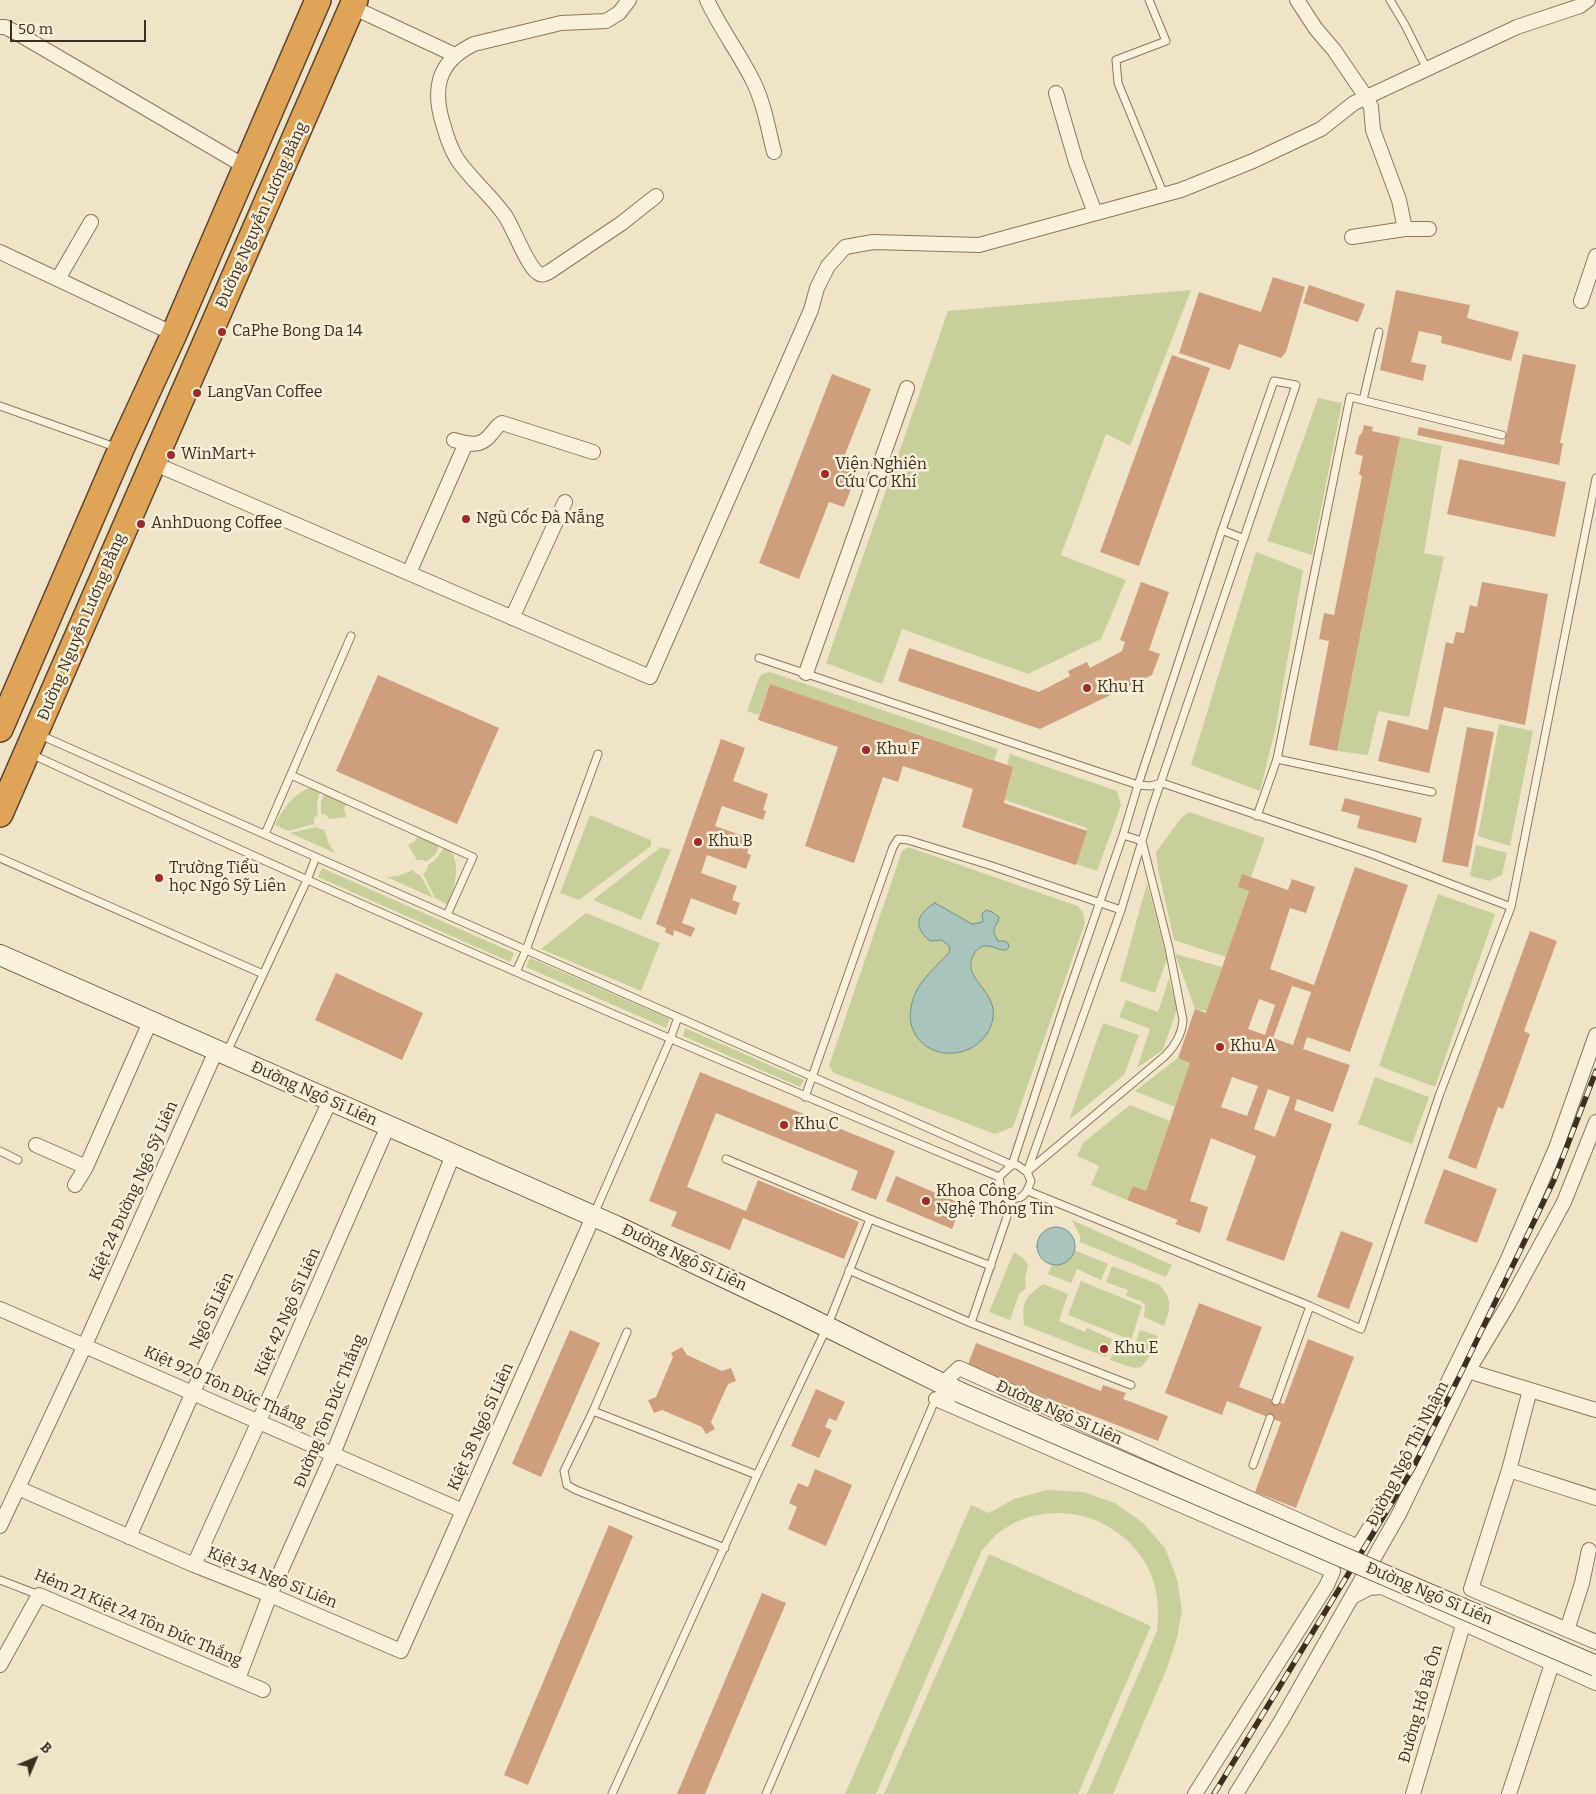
<!DOCTYPE html>
<html>
<head>
<meta charset="utf-8">
<style>
  body { margin:0 }
  #map { position:relative; width:1596px; height:1794px; overflow:hidden; background:#f0e4c8; font-family:Bitter,serif }
  canvas { display:block }
  .north { position:absolute; left:10px; top:1734px; width:50px; height:50px; -webkit-text-stroke:4px #f7eed8; paint-order:stroke; rotate:45deg; font-size:14px; font-weight:700; line-height:20px; text-align:center; color:#3d2e20 }
  .north::after { content:''; display:block; margin:auto; width:18px; height:22px; background:#3d2e20; clip-path:polygon(50% 0,100% 100%,50% 72%,0 100%) }
  .scale { position:absolute; left:10px; top:20px; width:136px; height:22px; box-sizing:border-box; border:2px solid #3d2e20; border-top:0; padding-left:6px; font-size:15px; line-height:18px; white-space:nowrap; color:#3d2e20; -webkit-text-stroke:4px #f7eed8; paint-order:stroke }
</style>
</head>
<body>
<div id="map">
<canvas width="1596" height="1794"></canvas>
<div class="north">B</div>
<div class="scale">50 m</div>
</div>
<script>
const context = document.querySelector('canvas').getContext('2d');
context.lineJoin = 'round';
function fillPath(path, color) {
  context.fillStyle = color;
  context.fill(path, 'evenodd');
}
function stroke(path, color, width, dash) {
  context.strokeStyle = color;
  context.lineWidth = width;
  context.lineCap = dash ? 'butt' : 'round';
  context.setLineDash(dash || []);
  context.stroke(path);
}
function drawText(font, color, halo, rows, align = 'center') {
  context.font = font + ' Bitter,serif';
  context.lineWidth = 5;
  context.setLineDash([]);
  context.textBaseline = 'middle';
  context.strokeStyle = halo;
  context.fillStyle = color;
  for (const [text, x, y, turn = 0] of rows) {
    context.save();
    context.translate(x, y);
    context.rotate((+turn || 0) * Math.PI / 180);
    context.textAlign = isNaN(turn) ? turn : align;
    if (halo) context.strokeText(text, 0, 0);
    context.fillText(text, 0, 0);
    context.restore();
  }
}
const green = new Path2D(`
  M1191,290L1130,446L1106,434L1061,555L1126,580L1101,639L1028,674L902,629L882,684L826,663L948,311Z
  M1318,398L1342,403L1312,555L1267,541Z
  M1400,437L1442,446L1424,553L1444,557L1409,717L1378,711L1368,755L1337,751Z
  M1256,552L1303,570L1276,726L1260,791L1191,765Z
  M770,672L998,749L994,760L770,684L759,715L747,711L759,678L762,674Z
  M1499,724L1533,731L1510,846L1478,836Z
  M1010,754L1117,791L1121,805L1097,871L1076,864L1087,828L1005,800L1013,767L1007,765Z
  M313,787L320,790L317,805L318,815L314,818V824L288,831L275,825C282,810 295,791 313,787Z
  M325,793L347,803L344,808L346,817L329,819L326,815L321,814V801Z
  M1189,812L1265,838L1251,877L1238,887L1249,891L1226,957L1174,940L1158,869L1156,852L1181,818Z
  M590,815L651,840V846L579,900L560,893Z
  M316,827L320,829H324L329,844L335,853L290,833Z
  M418,835L439,845L436,854L426,862L424,860H417L408,845L415,841Z
  M1476,845L1507,853L1502,875L1489,881L1470,876Z
  M661,847L671,850L641,920L593,900Z
  M908,847L1078,906L1083,913L1085,923L1013,1127L995,1134L834,1073L829,1066L902,851Z
  M444,848L451,851C461,866 454,889 448,905L435,898L423,874L427,870L428,865L435,860Z
  M322,868L514,953L510,962L318,877Z
  M413,870L415,873L420,875L433,898L387,877L398,876Z
  M1147,883L1167,959L1155,993L1120,981Z
  M1438,894L1495,914L1435,1087L1379,1066Z
  M586,913L660,943L641,991L541,949Z
  M1175,954L1222,967L1207,1011L1195,1009Z
  M530,958L670,1019L666,1028L526,967Z
  M1169,978L1177,1009L1163,1050L1137,1068L1150,1029L1119,1017L1126,1000L1158,1012Z
  M1103,1023L1139,1035L1124,1075L1069,1120Z
  M685,1028L804,1080L800,1087L683,1036Z
  M1178,1058L1190,1063L1175,1107L1135,1091Z
  M1375,1077L1429,1097L1412,1144L1358,1124Z
  M1130,1105L1170,1121L1146,1191L1133,1186L1127,1200L1091,1185L1099,1166L1077,1156L1083,1143Z
  M1072,1220L1172,1265L1166,1277L1080,1242V1236Z
  M1074,1250L1108,1264L1101,1280L1077,1269L1071,1283L1048,1274L1052,1265C1063,1266 1070,1260 1074,1250Z
  M1014,1252L1024,1259L1028,1265L1025,1279L1026,1288L1019,1294L1010,1320L989,1312Z
  M1112,1266L1158,1284C1173,1298 1171,1308 1164,1326L1144,1317L1145,1305L1141,1301L1126,1296L1128,1290L1106,1282Z
  M1081,1281L1142,1306L1131,1340L1068,1315Z
  M1043,1284L1068,1294L1059,1321L1085,1332L1087,1328L1112,1339L1106,1357L1024,1325C1022,1302 1024,1298 1043,1284Z
  M1140,1330L1158,1336L1150,1356L1141,1367L1133,1368L1110,1360L1117,1341L1134,1347Z
  M1047,1490L1083,1492L1115,1503L1143,1523L1165,1548L1177,1579L1182,1610L1177,1638L1167,1668L1113,1794H1087L1157,1631C1160,1607 1157,1581 1144,1561C1113,1511 1044,1497 997,1534C992,1538 987,1545 982,1550L876,1794H845L971,1505L989,1513L1014,1499Z
  M989,1554L1151,1626L1078,1794H884Z`);
const water = new Path2D(`
  M935,903L972,924L983,922L982,914L986,910L992,912L999,917L998,922L994,928V933L998,941H1005L1008,943L1009,947L1006,950C999,951 992,945 984,946C979,947 975,951 973,956C960,980 1006,994 990,1028C986,1037 978,1045 969,1049C947,1059 920,1051 912,1027C908,1018 911,1003 915,994C919,982 940,962 949,953L950,947L942,940L930,941C912,926 917,914 935,903Z
  M1037 1246a19 19 0 1 1 38 0a19 19 0 1 1-38 0Z`);
const building = new Path2D(`
  M1273,277L1305,287L1286,352L1281,358L1239,344L1230,370L1179,353L1199,292L1261,312Z
  M1309,285L1365,304L1358,322L1303,303Z
  M1396,290L1470,305L1467,318L1519,332L1511,361L1441,343L1442,336L1419,331L1411,362L1426,365L1423,381L1380,370Z
  M1523,354L1576,365L1560,443H1563L1559,465L1417,435L1419,427L1504,445Z
  M1172,355L1210,368L1139,566L1100,552Z
  M832,374L871,389L844,457L861,463L844,507L829,502L799,579L759,563Z
  M1364,425L1373,427L1372,431L1400,437L1337,751L1309,745L1329,641L1319,639L1324,613L1334,615L1362,476L1359,474L1363,456L1355,454L1359,436L1362,433Z
  M1459,459L1566,482L1555,537L1447,514Z
  M1141,582L1169,592L1149,650L1160,654L1152,675L1040,729L898,681L909,648L1039,692L1070,676L1068,671L1087,662L1090,668L1122,651L1125,642L1120,640Z
  M1482,582L1548,594L1525,725L1444,707L1429,773L1378,761L1388,720L1428,730L1446,642L1453,644L1456,632L1464,633L1470,605L1477,607Z
  M378,675L499,728L457,824L336,771Z
  M770,684L1013,767L1004,803L1087,831L1076,865L962,827L973,789L903,766L898,782L883,777L854,863L805,846L838,747L758,720Z
  M1467,727L1494,732L1468,867L1442,862Z
  M721,739L745,748L733,781L768,794L763,810L766,811L763,820L722,806L715,826L752,839L747,853L751,855L746,869L707,855L701,873L737,886L732,900L740,903L736,915L691,898L682,923L695,928L691,937L674,930L673,936L665,932L666,928L656,924Z
  M1345,798L1422,818L1416,843L1357,828L1360,816L1341,811Z
  M1355,867L1408,885L1350,1052L1307,1037L1303,1049L1350,1065L1333,1112L1297,1099L1294,1110L1332,1124L1284,1261L1226,1240L1256,1156L1211,1138L1190,1201L1208,1207L1200,1233L1175,1224L1178,1220L1127,1200L1133,1186L1146,1191L1190,1063L1178,1058L1195,1009L1206,1013L1249,891L1238,887L1242,874L1288,890L1292,879L1315,887L1306,913L1290,908L1270,969L1314,985ZM1292,986L1311,992L1293,1045L1273,1038ZM1259,999L1275,1005L1265,1035L1248,1029ZM1232,1077L1258,1086L1247,1116L1221,1107ZM1268,1089L1290,1097L1275,1137L1254,1129Z
  M1530,931L1557,941L1524,1031L1530,1034L1503,1109L1498,1107L1476,1169L1448,1158Z
  M336,973L423,1013L402,1060L315,1020Z
  M700,1072L895,1151L876,1200L851,1190L858,1171L716,1113L687,1187L746,1211L758,1180L859,1222L844,1259L743,1218L730,1250L671,1226L677,1212L649,1201Z
  M1444,1169L1497,1189L1477,1243L1424,1223Z
  M896,1176L962,1204L952,1229L886,1201Z
  M1341,1231L1373,1243L1349,1309L1317,1297Z
  M1199,1303L1262,1327L1239,1387L1284,1404L1308,1339L1354,1357L1296,1508L1255,1492L1281,1422L1227,1401L1222,1415L1165,1393Z
  M570,1330L600,1343L541,1477L512,1464Z
  M976,1343L1101,1391L1103,1385L1126,1393L1123,1399L1168,1416L1158,1441L967,1367Z
  M682,1347L687,1355L722,1371L731,1368L736,1381L728,1384L711,1422L715,1429L706,1434L702,1427L662,1410L654,1413L648,1400L656,1397L673,1357L671,1353Z
  M816,1389L845,1402L836,1421L829,1418L825,1427L832,1430L819,1458L791,1446Z
  M815,1469L852,1485L826,1546L788,1529L797,1507L789,1503L798,1483L808,1487Z
  M609,1525L633,1536L528,1785L504,1775Z
  M762,1593L786,1603L705,1794H677Z`);
const lane = new Path2D(`
  M1149,0L1166,41L1116,60L1118,83L1164,195
  M1390,0L1405,25L1427,69
  M1363,400L1379,332
  M0,406L118,448
  M1222,530L1244,539
  M759,658L1138,785L1150,786L1162,783L1375,855L1511,907
  M40,735L1012,1165L1065,1003L1123,835L1138,785L1222,530L1274,381L1296,385L1152,808L1121,910L1027,1172L1031,1181C1024,1201 1018,1202 1001,1191L999,1177L1012,1165H1017L1027,1172
  M31,754C350,902 673,1042 999,1177
  M1277,759L1432,792
  M291,775L473,857L447,915
  M1257,816L1277,759L1350,397L1502,435
  M265,834L351,636
  M0,858L263,974
  M516,972L526,950L598,754
  M227,1052L307,880L316,857
  M805,1097L893,847L898,839L908,840L989,865L1121,910
  M0,1151L18,1160
  M726,1159L870,1219L991,1266
  M1028,1171L1165,1056C1175,1046 1182,1034 1183,1020L1169,948L1142,841L1123,835
  M1028,1191L1310,1306L1361,1329L1439,1096L1511,907L1596,478
  M1013,1199L971,1323L1131,1385
  M594,1214L670,1040L678,1017
  M849,1270L971,1323
  M627,1332L593,1411L564,1471L567,1485L576,1490L725,1548
  M1276,1401L1310,1306
  M593,1411L757,1475
  M1253,1465L1270,1418
  M0,1580L39,1595
  M612,1794L757,1475L827,1327L870,1219
  M766,1794L936,1398`);
const street = new Path2D(`
  M629,0L619,13L606,21L561,23L474,44C436,62 432,91 444,127C447,138 451,149 457,159C471,180 492,196 506,217C514,230 528,267 538,273C542,276 545,274 549,272L622,223L656,196
  M707,0C720,28 739,53 753,81C764,103 768,128 774,152
  M1297,0L1316,29L1334,50L1366,97L1371,107L1373,130L1399,200L1405,229
  M352,7L455,55
  M0,27H5L17,33L246,167
  M1056,93L1076,162L1095,213
  M1352,237L1405,229H1429
  M0,252L174,334
  M58,279L91,222
  M1581,301L1596,256
  M454,440C468,444 481,448 491,434C495,430 497,425 502,423L593,452
  M153,463L650,677L811,310L817,288L828,266L845,247L873,242L979,245L1181,190L1253,161L1321,129L1354,103L1517,27L1580,6L1588,0
  M409,573L466,443
  M512,618L565,502
  M806,673L907,388
  M36,1145L86,1167
  M75,1185L86,1167L150,1022
  M0,1309L463,1511
  M1468,1371L1596,1410
  M942,1384L959,1368L1358,1547L1406,1468L1507,1261L1556,1148L1596,1035
  M1530,1390L1509,1470L1471,1589L1596,1642
  M936,1399L1333,1571L1327,1585L1195,1794
  M1509,1470L1596,1498
  M18,1488L194,1565L270,1595L401,1651L593,1217
  M0,1526L85,1345L216,1051
  M129,1537L193,1392L330,1101
  M194,1565L259,1421L388,1126
  M1352,1597L1369,1588L1382,1587L1596,1683
  M1567,1630L1582,1583L1589,1550
  M0,1665L39,1595L263,1690
  M238,1679L270,1595L333,1454L453,1155
  M1236,1794L1281,1721L1399,1514L1468,1371L1509,1303L1564,1202L1596,1122
  M1413,1794L1463,1625
  M1509,1794L1552,1664`);
const secondary = new Path2D(`
  M0,955L616,1226L795,1311L959,1392`);
const highway = new Path2D(`
  M0,729L121,449L174,334L318,0
  M0,814L355,0`);
const rail = new Path2D(`
  M1214,1794L1413,1468L1462,1371L1554,1180L1596,1071`);
const secondaryBridge = new Path2D(`
  M959,1392L1596,1666`);
const markers = [
  [222,332,5,"#9e2a2b"],
  [197,393,5,"#9e2a2b"],
  [171,455,5,"#9e2a2b"],
  [825,474,5,"#9e2a2b"],
  [466,519,5,"#9e2a2b"],
  [141,524,5,"#9e2a2b"],
  [1087,688,5,"#9e2a2b"],
  [866,750,5,"#9e2a2b"],
  [698,842,5,"#9e2a2b"],
  [159,878,5,"#9e2a2b"],
  [1220,1047,5,"#9e2a2b"],
  [784,1125,5,"#9e2a2b"],
  [926,1201,5,"#9e2a2b"],
  [1104,1349,5,"#9e2a2b"]
];
const streetNames = [
  ["Đường Nguyễn Lương Bằng",262,215,-66],
  ["Đường Nguyễn Lương Bằng",82,627,-67],
  ["Đường Ngô Sĩ Liên",314,1094,24],
  ["Kiệt 24 Đường Ngô Sỹ Liên",134,1191,-66],
  ["Đường Ngô Sĩ Liên",684,1258,25],
  ["Ngô Sĩ Liên",212,1311,-65],
  ["Kiệt 42 Ngô Sĩ Liên",288,1312,-66],
  ["Kiệt 920 Tôn Đức Thắng",225,1387,24],
  ["Đường Tôn Đức Thắng",330,1411,-68],
  ["Đường Ngô Sĩ Liên",1059,1413,24],
  ["Kiệt 58 Ngô Sĩ Liên",481,1427,-66],
  ["Đường Ngô Thì Nhậm",1408,1454,-63],
  ["Kiệt 34 Ngô Sĩ Liên",272,1578,22],
  ["Đường Ngô Sĩ Liên",1429,1594,23],
  ["Hẻm 21 Kiệt 24 Tôn Đức Thắng",138,1618,23],
  ["Đường Hồ Bá Ôn",1421,1704,-74]
];
const poiNames = [
  ["CaPhe Bong Da 14",232,332],
  ["LangVan Coffee",207,393],
  ["WinMart+",181,455],
  ["Viện Nghiên",835,465],
  ["Cứu Cơ Khí",835,483],
  ["Ngũ Cốc Đà Nẵng",476,519],
  ["AnhDuong Coffee",151,524],
  ["Khu H",1097,688],
  ["Khu F",876,750],
  ["Khu B",708,842],
  ["Trường Tiểu",169,869],
  ["học Ngô Sỹ Liên",169,887],
  ["Khu A",1230,1047],
  ["Khu C",794,1125],
  ["Khoa Công",936,1192],
  ["Nghệ Thông Tin",936,1210],
  ["Khu E",1114,1349]
];
fillPath(green, '#c9cf9b');
fillPath(water, '#a9c4bc');
stroke(water, '#6f938a', 1);
fillPath(building, '#cf9f7d');
stroke(lane, '#8d765c', 9);
stroke(street, '#8d765c', 16);
stroke(secondary, '#6f573f', 22);
stroke(highway, '#5b4430', 28);
stroke(lane, '#faf1dc', 7);
stroke(street, '#faf1dc', 14);
stroke(secondary, '#faf1dc', 20);
stroke(highway, '#e0a458', 25);
stroke(rail, '#3d2e20', 5.5);
stroke(rail, '#f7eed8', 4, [11]);
stroke(secondaryBridge, '#6f573f', 22, []);
stroke(secondaryBridge, '#faf1dc', 20);
for (const [x, y, r, color] of markers) {
  const dot = new Path2D();
  dot.arc(x, y, r, 0, 2 * Math.PI);
  context.fillStyle = color;
  context.fill(dot);
  stroke(dot, '#f7eed8', 2);
}
drawText('16px', '#3d2e20', '#f7eed8', streetNames);
drawText('16px', '#3d2e20', '#f7eed8', poiNames, 'left');
</script>
</body>
</html>
